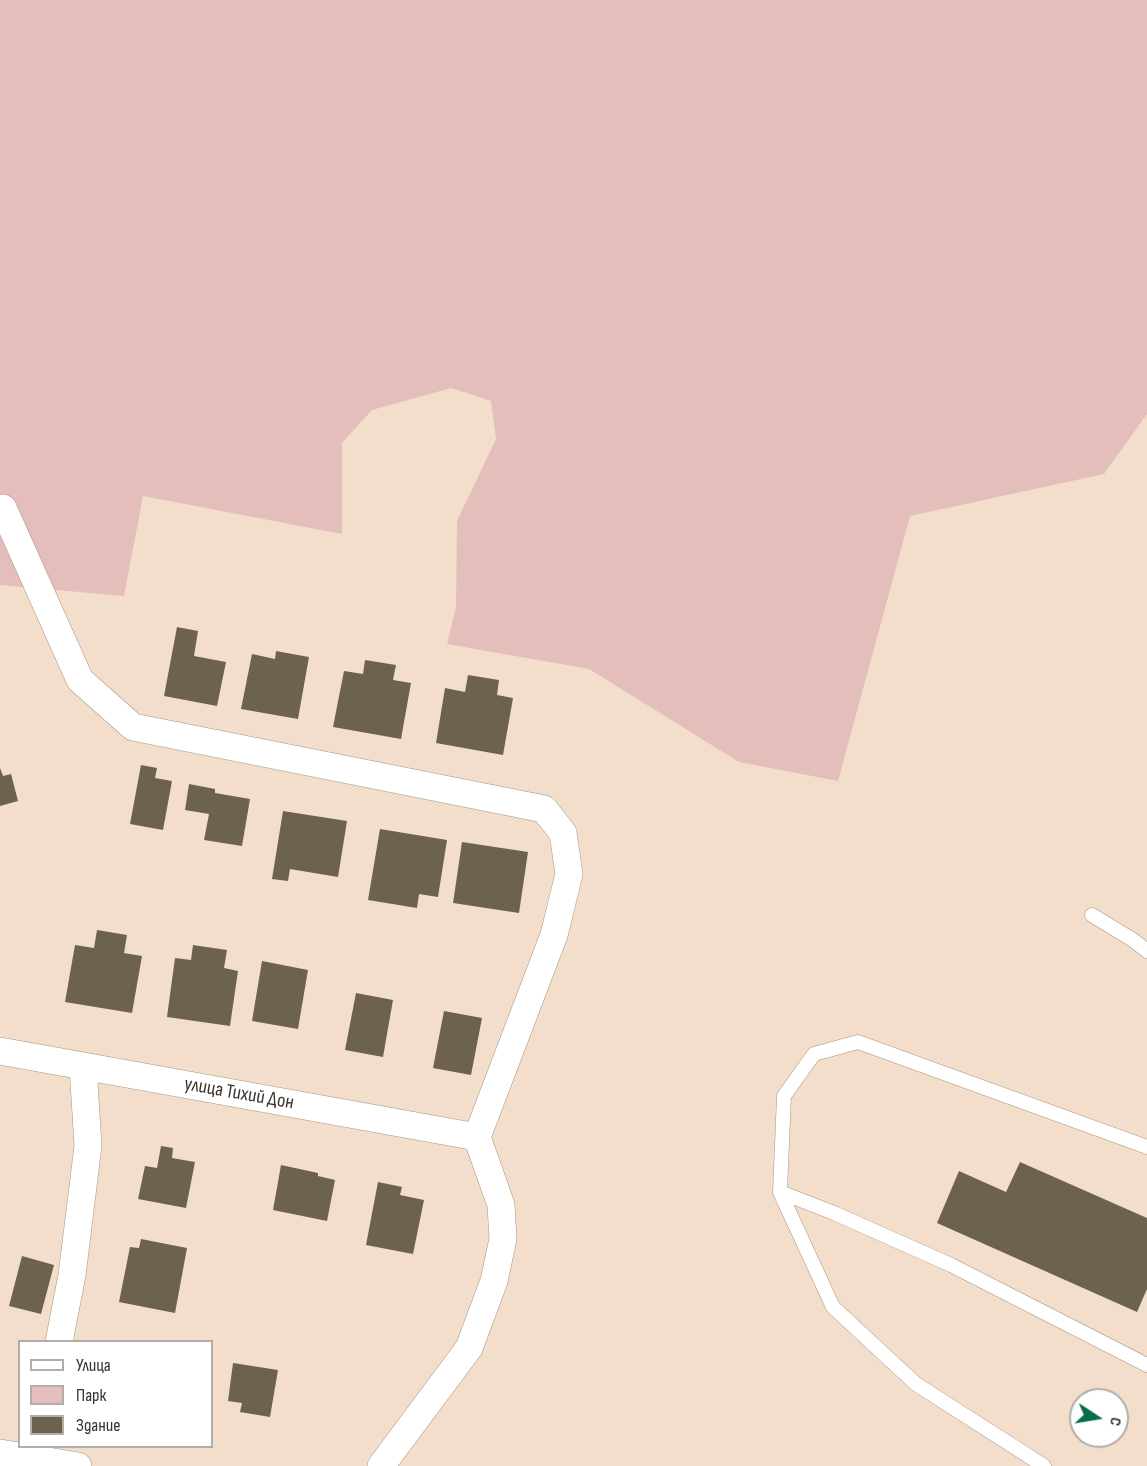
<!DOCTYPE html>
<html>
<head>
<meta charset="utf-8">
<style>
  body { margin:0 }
  #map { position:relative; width:1147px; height:1466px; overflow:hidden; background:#f3decb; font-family:"Sofia Sans Condensed",sans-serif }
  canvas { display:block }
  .legend { position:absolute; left:18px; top:1340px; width:195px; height:108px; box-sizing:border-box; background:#fff; border:2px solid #b0adaa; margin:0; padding:8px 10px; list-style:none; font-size:18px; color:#3a322b }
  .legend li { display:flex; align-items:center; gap:12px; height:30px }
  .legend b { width:30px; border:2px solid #b0adaa }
  .north { position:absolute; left:1069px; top:1388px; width:60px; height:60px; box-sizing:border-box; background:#fff; border:2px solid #b0adaa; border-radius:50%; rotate:102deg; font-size:16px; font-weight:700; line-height:24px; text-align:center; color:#3a322b }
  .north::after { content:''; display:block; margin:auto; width:21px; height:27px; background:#066f46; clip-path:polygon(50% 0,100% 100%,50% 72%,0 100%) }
</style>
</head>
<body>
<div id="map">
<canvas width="1147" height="1466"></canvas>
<ul class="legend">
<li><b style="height:8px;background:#fff"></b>Улица</li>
<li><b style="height:16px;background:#e4beba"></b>Парк</li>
<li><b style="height:16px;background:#6d624d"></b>Здание</li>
</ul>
<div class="north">С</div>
</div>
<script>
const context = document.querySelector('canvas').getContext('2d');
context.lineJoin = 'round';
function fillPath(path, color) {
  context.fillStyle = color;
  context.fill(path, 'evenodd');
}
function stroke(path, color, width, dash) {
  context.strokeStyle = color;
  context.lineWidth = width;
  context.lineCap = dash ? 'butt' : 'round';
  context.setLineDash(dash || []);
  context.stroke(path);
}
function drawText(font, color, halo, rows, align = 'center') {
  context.font = font + ' "Sofia Sans Condensed",sans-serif';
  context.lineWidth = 6;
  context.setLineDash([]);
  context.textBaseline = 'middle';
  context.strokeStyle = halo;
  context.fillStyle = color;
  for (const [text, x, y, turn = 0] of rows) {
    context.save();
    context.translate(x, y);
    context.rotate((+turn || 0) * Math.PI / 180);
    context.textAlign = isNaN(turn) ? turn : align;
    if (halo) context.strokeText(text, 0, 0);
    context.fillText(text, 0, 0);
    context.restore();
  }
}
const green = new Path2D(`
  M0,0H1147V414L1104,474L910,516L838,781L739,762L589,669L447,644L456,608L457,521L496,439L491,401L451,388L372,410L342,443V534L143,496L124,596L0,585Z`);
const building = new Path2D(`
  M177,627L198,631L194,656L226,662L217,706L164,696Z
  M276,651L309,657L298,719L241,709L252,654L275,659Z
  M365,660L396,665L393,680L411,683L401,739L333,727L344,671L363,674Z
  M468,675L499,680L497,695L513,698L503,755L436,743L445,688L465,692Z
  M141,765L157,768L155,778L172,781L163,830L130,824Z
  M0,768L3,776L11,774L18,801L0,806Z
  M189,784L215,789V793L250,799L242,846L204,840L209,814L185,810Z
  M283,811L347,821L338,877L290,869L288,881L272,879Z
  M380,829L447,840L438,897L419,894L417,908L368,900Z
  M462,842L528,852L519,913L453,903Z
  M97,930L127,935L124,953L142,956L132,1013L65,1002L75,945L94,948Z
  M193,945L227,950L224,968L238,971L230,1026L167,1017L175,958L191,960Z
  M262,961L308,970L298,1029L252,1021Z
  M356,993L393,1000L383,1057L345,1050Z
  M444,1011L482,1018L471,1075L433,1068Z
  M161,1146L173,1148L172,1158L195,1162L186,1208L138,1199L145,1166L157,1168Z
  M1020,1162L1147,1218V1289L1137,1312L937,1223L959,1171L1006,1192Z
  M281,1165L318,1173V1176L335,1180L327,1221L273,1210Z
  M378,1182L402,1187L400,1195L424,1200L413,1254L366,1245Z
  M141,1239L187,1248L175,1313L119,1302L130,1247L139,1248Z
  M22,1256L54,1265L41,1314L9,1306Z
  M233,1363L278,1370L270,1417L240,1412L242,1403L228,1401Z`);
const lane = new Path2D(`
  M1092,915L1133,940L1147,951
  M780,1192L834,1213L951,1265L1147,1365
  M1044,1466L916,1384L833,1307L780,1192L784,1096L814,1054L858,1042L1147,1147`);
const street = new Path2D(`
  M3,508L80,680L133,727L544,809L563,833L569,874L554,935L477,1137L501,1205L503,1239L494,1281L469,1348L381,1466
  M0,1051L477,1137
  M59,1342L72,1275L88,1146L83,1066
  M0,1453L78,1466`);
const streetNames = [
  ["улица Тихий Дон",239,1094,10]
];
fillPath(green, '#e4beba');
fillPath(building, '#6d624d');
stroke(lane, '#a89483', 15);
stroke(street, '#a89483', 28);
stroke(lane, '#fff', 14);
stroke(street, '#fff', 27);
drawText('20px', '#3a322b', '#fff', streetNames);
</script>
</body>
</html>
